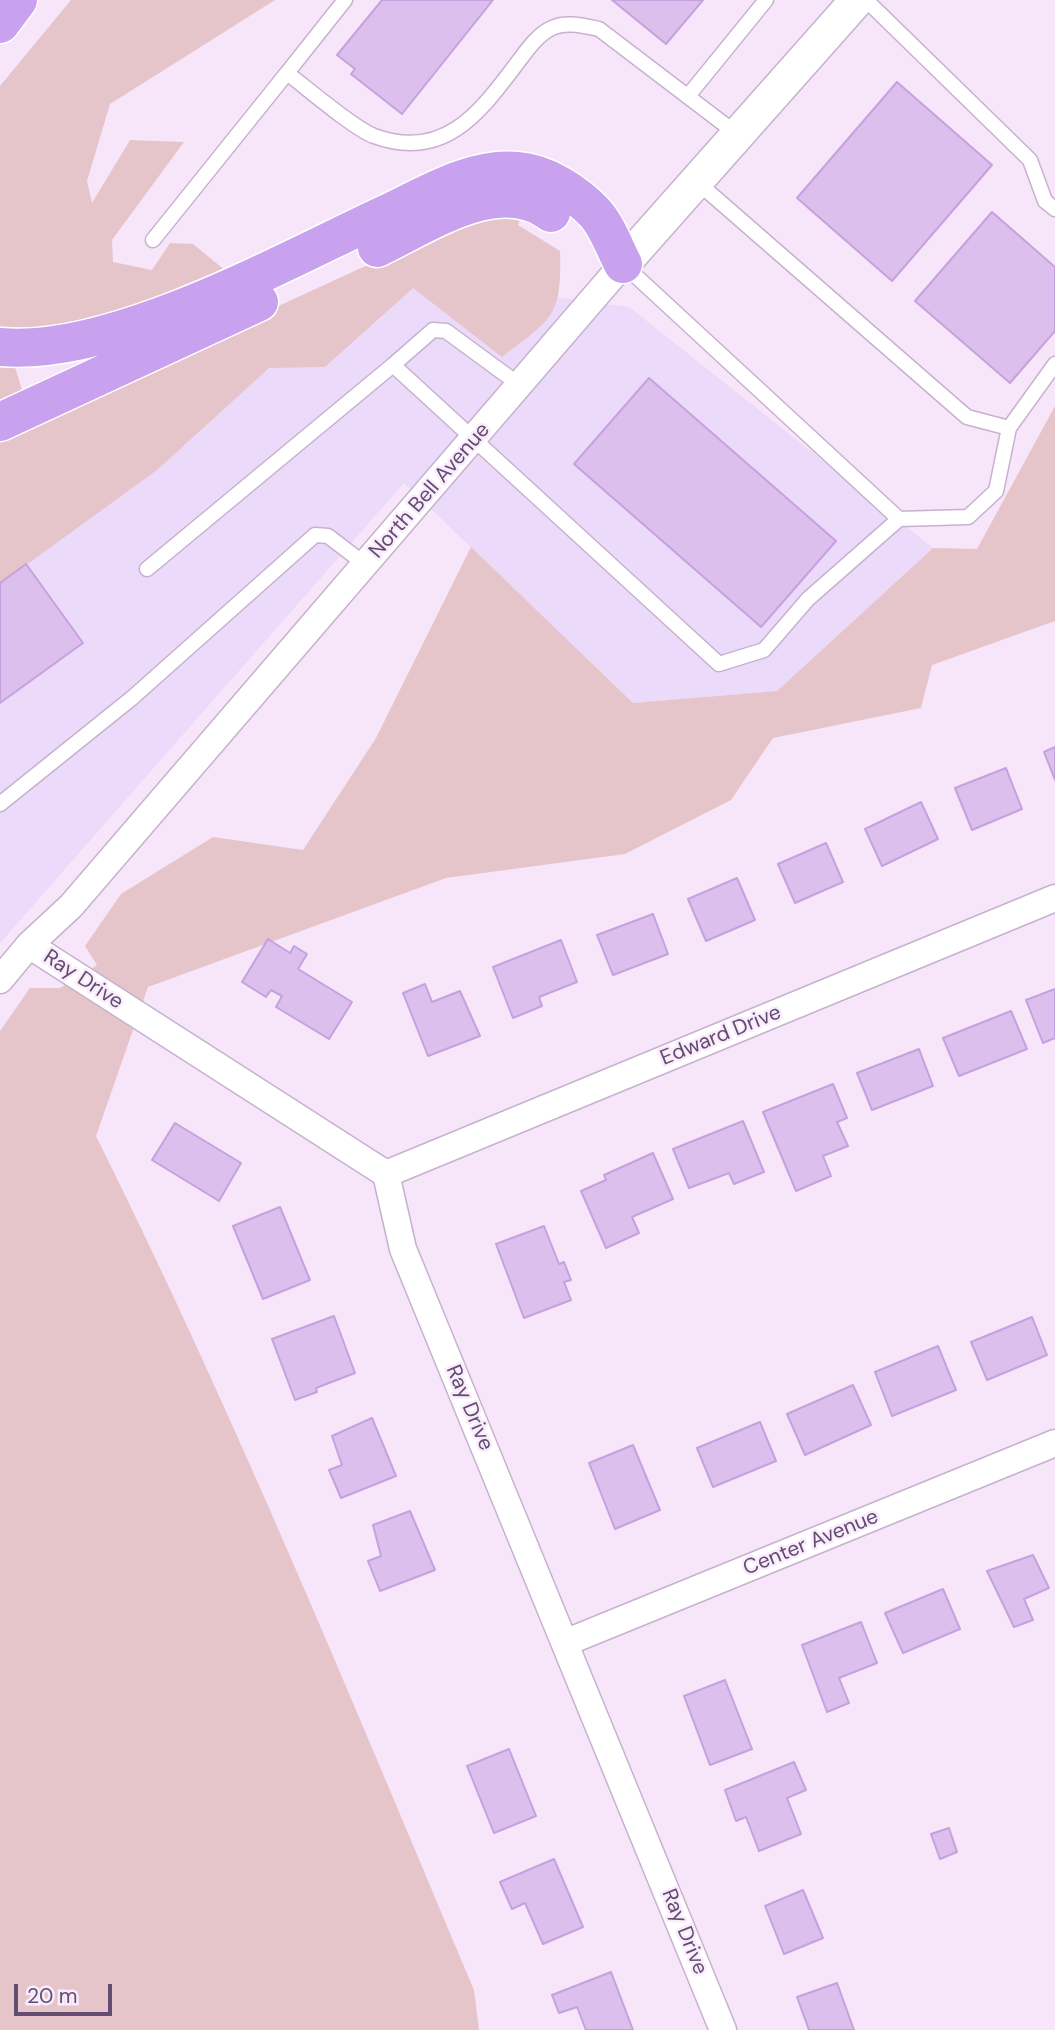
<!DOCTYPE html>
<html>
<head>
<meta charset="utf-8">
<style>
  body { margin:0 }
  #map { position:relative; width:1055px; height:2030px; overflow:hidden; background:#f7e5fa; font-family:"DM Sans",sans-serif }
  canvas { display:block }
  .scale { position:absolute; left:14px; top:1984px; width:98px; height:32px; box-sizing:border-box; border:4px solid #624d70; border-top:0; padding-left:9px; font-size:21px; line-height:24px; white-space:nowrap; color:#624d70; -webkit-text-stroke:5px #faebfd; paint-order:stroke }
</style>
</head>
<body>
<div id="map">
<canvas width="1055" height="2030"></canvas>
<div class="scale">20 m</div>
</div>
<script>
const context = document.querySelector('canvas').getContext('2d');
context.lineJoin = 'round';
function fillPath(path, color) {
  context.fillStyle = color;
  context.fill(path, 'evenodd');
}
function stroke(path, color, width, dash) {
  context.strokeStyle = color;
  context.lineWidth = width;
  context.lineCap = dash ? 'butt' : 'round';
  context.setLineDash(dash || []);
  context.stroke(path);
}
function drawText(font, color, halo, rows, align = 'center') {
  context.font = font + ' "DM Sans",sans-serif';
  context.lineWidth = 5;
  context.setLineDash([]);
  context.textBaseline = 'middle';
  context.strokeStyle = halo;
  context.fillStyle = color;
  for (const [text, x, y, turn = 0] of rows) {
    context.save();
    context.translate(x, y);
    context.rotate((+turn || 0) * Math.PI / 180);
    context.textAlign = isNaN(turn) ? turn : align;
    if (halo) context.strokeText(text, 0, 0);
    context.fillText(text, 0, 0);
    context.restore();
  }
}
const commercial = new Path2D(`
  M400,277L629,307L933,548L777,691L633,703L404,483L0,943V556Z`);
const green = new Path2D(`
  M71,0H275L110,104L87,181L92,203L130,140L184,142L112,240L113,262L152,270L170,243L193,244L226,271L175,297L50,335L0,327V86Z
  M490,215L521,217L518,225L560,251C562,318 552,318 502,357L413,288L325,367L269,368L157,470L0,584V434L459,223Z
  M0,361H13L23,393L0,405Z
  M1055,406V621L932,665L921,708L773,738L731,800L625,854L446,878L148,987L96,1136C235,1415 353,1703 474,1990L479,2030H0V1031L30,988H60L97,965L85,946L121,894L213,837L303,850L376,738L471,547L633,703L777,691L933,548L977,549Z`);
const building = new Path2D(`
  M382,0H493L402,114L351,74L355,69L337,55Z
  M612,0H703L666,44Z
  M897,82L992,165L892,281L797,198Z
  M992,212L1055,267V331L1010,383L915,301Z
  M649,378L836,541L761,627L574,464Z
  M26,564L83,643L0,703V583Z
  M1055,747V780L1044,752Z
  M1006,768L1022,809L972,830L955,788Z
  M921,802L938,839L882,866L865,829Z
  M826,843L843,882L795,903L778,864Z
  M737,878L755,920L706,941L688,899Z
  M653,914L668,954L613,975L597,935Z
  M268,939L290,953L294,946L307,954L298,969L352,1002L329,1039L276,1007L282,996L271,990L266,997L242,982Z
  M561,940L577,982L539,997L542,1006L513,1018L493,967Z
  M425,984L432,1002L460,991L480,1036L428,1056L403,993Z
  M1055,989V1038L1043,1043L1026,1000Z
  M1011,1011L1027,1049L959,1076L943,1038Z
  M919,1049L933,1086L872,1110L857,1073Z
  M833,1084L847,1118L837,1122L848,1146L823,1156L831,1176L796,1191L763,1112Z
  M743,1121L764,1172L734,1184L729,1173L689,1188L673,1149Z
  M175,1123L241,1163L219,1201L152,1160Z
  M653,1153L673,1199L632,1217L639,1233L606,1248L581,1191L606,1180L604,1175Z
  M280,1207L310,1280L263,1299L233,1226Z
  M544,1226L559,1264L564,1262L571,1280L564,1282L571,1300L524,1318L496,1244Z
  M334,1316L355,1373L316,1388L317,1392L295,1400L272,1339Z
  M1032,1317L1047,1355L987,1380L971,1342Z
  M938,1346L956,1390L892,1416L875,1372Z
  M853,1385L871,1425L805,1455L787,1414Z
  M372,1418L396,1476L341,1498L329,1470L342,1465L332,1436Z
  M760,1422L776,1461L713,1487L697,1448Z
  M633,1445L660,1510L615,1529L589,1463Z
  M410,1511L435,1570L380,1591L368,1561L381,1556L373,1525Z
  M1033,1555L1049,1588L1024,1599L1033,1620L1014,1627L987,1571Z
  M943,1589L960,1629L903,1653L885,1613Z
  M861,1622L877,1663L839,1678L849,1703L827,1712L802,1645Z
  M725,1680L752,1749L710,1765L684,1696Z
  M509,1749L536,1816L494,1833L467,1766Z
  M794,1762L806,1790L787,1798L801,1834L759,1851L746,1817L736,1821L725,1790Z
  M949,1828L957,1852L940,1859L931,1834Z
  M554,1859L583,1927L543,1944L525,1903L512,1909L500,1882Z
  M803,1890L823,1938L784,1954L765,1906Z
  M611,1972L633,2030H586L577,2007L559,2013L552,1995Z
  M837,1983L854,2030H809L797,1997Z`);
const service = new Path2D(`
  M345,0L287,73C307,88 353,128 374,136C445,162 481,111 518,62C527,50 538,34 552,28C566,21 584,26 599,29L737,134
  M866,0L1030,160L1045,201L1055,209
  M688,96L766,0
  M696,181L967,417L1009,428L1055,364
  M153,240L287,73
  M625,266L899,519
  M521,386L446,331L433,330L393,365L719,664L764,650L808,599L899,519L968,517L996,491L1009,428
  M147,569L393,365
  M0,804L132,698L315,535L328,536L366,565`);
const minor = new Path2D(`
  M29,945L386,1174L403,1249L723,2030
  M0,980L29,945L71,906L623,264
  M386,1174L1055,898
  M567,1642L1055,1443`);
const tertiary = new Path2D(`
  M623,264L857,0`);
const motorway = new Path2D(`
  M0,24L18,0
  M377,248C426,225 500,173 551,213
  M0,347C112,358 286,260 388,213C428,194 472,167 517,171C546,173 576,193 595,213C607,226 615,249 623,264
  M0,422L259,302`);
const streetNames = [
  ["North Bell Avenue",430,491,-49],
  ["Ray Drive",83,980,33],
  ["Edward Drive",721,1036,-22],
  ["Ray Drive",469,1408,67],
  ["Center Avenue",811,1543,-22],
  ["Ray Drive",684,1932,68]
];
fillPath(commercial, '#ebdaf9');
fillPath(green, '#e6c5ca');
fillPath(building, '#dcbfed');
stroke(building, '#c7a1dd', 2);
stroke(service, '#c6b2ce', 17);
stroke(minor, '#c6b2ce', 29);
stroke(tertiary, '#c6b2ce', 36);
stroke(motorway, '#fff', 41);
stroke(service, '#fff', 14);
stroke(minor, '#fff', 26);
stroke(tertiary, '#fff', 33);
stroke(motorway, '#c8a2ee', 38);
drawText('21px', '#624d70', '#faebfd', streetNames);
</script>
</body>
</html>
